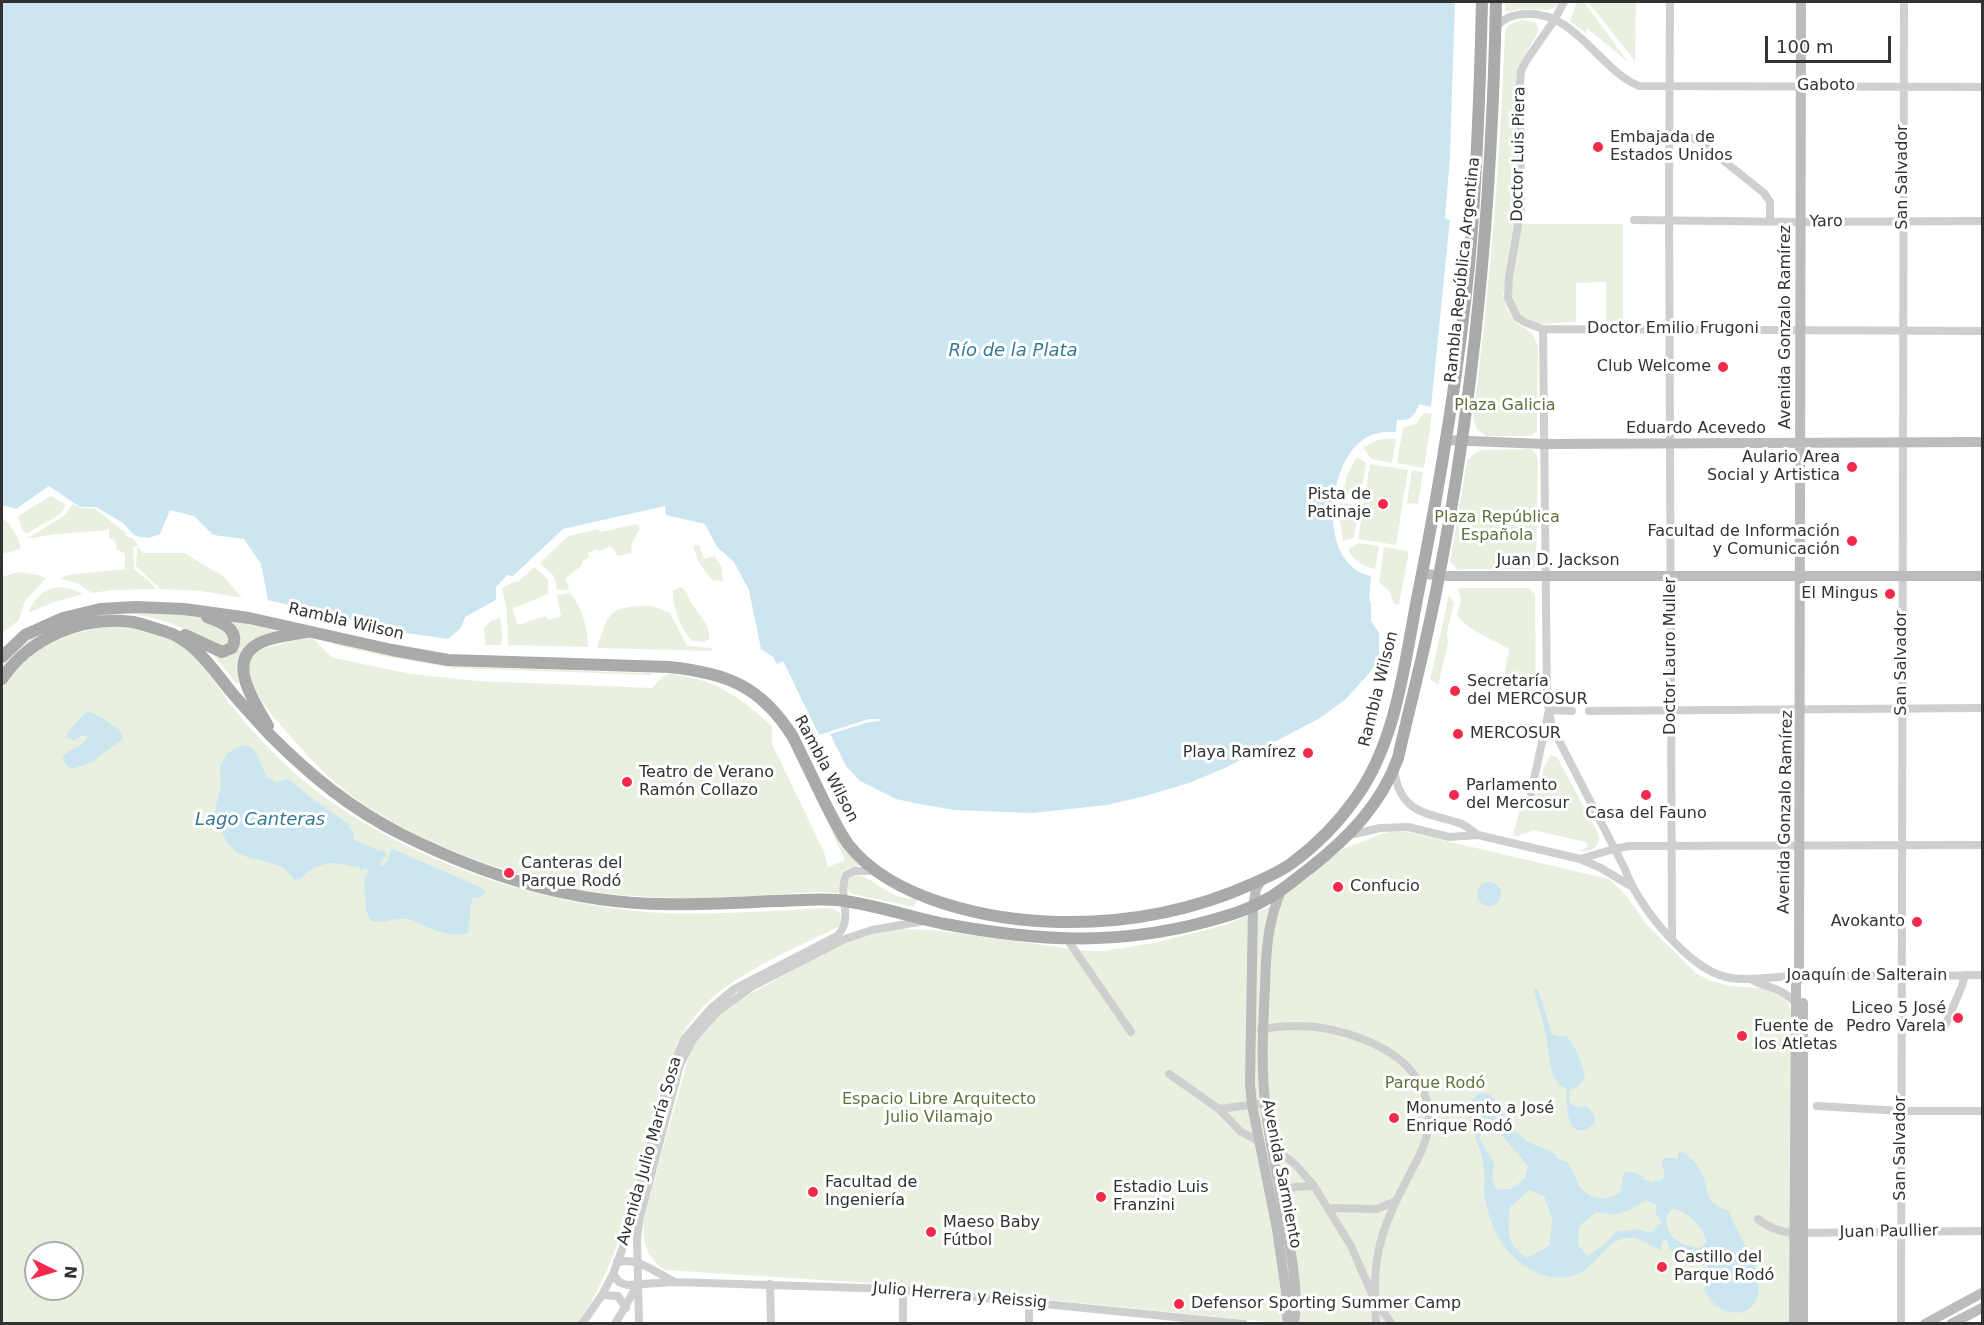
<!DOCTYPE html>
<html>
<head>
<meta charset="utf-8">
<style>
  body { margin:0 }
  #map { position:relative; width:1984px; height:1325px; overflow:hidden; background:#fff; font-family:"DejaVu Sans",sans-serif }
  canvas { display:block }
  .frame { position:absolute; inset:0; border:3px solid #323232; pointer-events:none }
  .north { position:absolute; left:24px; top:1241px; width:60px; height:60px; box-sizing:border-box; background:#fff; border:2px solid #adadad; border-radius:50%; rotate:95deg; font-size:16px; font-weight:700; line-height:24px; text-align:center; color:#323232 }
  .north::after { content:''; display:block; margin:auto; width:21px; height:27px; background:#f5294c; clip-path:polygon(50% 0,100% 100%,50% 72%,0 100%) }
  .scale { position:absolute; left:1765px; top:36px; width:126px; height:27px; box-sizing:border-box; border:3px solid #323232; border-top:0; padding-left:8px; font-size:18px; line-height:21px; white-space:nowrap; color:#323232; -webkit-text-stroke:4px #fff; paint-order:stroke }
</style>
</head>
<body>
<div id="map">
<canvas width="1984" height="1325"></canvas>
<div class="frame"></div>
<div class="north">N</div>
<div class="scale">100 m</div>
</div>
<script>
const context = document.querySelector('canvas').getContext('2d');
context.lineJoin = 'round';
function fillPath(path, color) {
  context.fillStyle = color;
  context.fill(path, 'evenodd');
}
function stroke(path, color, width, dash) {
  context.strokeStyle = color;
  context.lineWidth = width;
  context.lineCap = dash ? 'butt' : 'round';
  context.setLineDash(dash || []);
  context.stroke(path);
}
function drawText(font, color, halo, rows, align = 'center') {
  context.font = font + ' "DejaVu Sans",sans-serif';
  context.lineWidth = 6;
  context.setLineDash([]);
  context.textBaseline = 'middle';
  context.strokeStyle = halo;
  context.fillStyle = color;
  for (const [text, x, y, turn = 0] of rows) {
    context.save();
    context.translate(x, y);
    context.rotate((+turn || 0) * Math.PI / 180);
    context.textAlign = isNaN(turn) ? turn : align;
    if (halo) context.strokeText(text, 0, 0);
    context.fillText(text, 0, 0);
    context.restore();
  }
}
const green = new Path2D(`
  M1505,2H1560C1552,14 1540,9 1527,9C1520,9 1514,10 1507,12L1505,10Z
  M1577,2H1584L1629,63L1587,28L1586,33L1571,22L1570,20Z
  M1588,2H1636L1635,61Z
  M1523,20L1536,23L1539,31L1523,58L1517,74V214L1503,296L1508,310L1512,317L1518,324L1532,333L1538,346L1537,431L1532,436H1486L1477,430L1473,418C1490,289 1500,161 1505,31C1509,23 1514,22 1523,20Z
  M1522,224H1623V322H1606V282L1576,283V322C1563,322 1548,325 1535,323C1495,316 1518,250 1522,224Z
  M1424,413L1432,414L1424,468L1397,463L1403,428L1416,424Z
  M1389,439H1396L1392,463L1372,459L1363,448L1378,440Z
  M1531,449L1536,454L1538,461L1536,566L1531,569H1457L1450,562L1467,461L1475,453L1482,450Z
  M1357,457L1366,463L1361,495L1342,493L1348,473Z
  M1370,464L1408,470L1396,545L1358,539Z
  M1412,470L1423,472L1418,504L1407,503Z
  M51,496L66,505L60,514L26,534L22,530L18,516Z
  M1340,503L1359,505L1354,538L1343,541L1340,521Z
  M73,504L80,508H94L126,533L125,536L132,538L138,545L133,548L134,569L150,582L156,589L112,590L92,593L77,583L61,579L67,575L125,569V554L123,552L117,550L115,540L109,538V530L56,534L26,539L64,516Z
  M2,518C12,524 19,538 21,549L2,554Z
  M637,524L640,528L632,543L631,553L618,556L611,546L599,551L596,549L588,553L589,557L583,561L582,565L565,579L569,586L568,590H557L554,576L540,563L568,536L598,529L601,532Z
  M1358,543L1379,546L1375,569C1363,567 1354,561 1348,550Z
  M699,545L704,559L715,556L722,568L723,581L712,580L698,561L693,546Z
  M137,547H138L143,553H184L223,576L242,598L201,591L160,589L136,566Z
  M1384,547L1409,551L1399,605L1394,604L1389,591L1379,582Z
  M534,567L548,579V594L512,609L518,625L545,616L549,620L561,616L557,595L570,593C582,606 588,629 588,647L508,645L507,611L502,588L514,582H518Z
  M18,572L38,575L46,578L25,601L19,620L2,633V577Z
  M57,587L72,589L83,594L54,602L28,613C33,600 42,590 57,587Z
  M679,587L683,588C686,592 688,597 691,602C698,614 710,623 709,639L705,642L693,641C682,633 672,605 673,591Z
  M1458,588H1529L1535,594L1536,706H1529L1532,682L1530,676L1524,674L1518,678L1504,675L1509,649C1493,639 1468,631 1457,615L1461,600Z
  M1449,595L1454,603L1447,632L1448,643L1438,685L1434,681L1430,680Z
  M652,606L670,613L687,646L712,648L713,651L597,648C609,609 611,606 652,606Z
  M123,612C158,613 208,607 231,639L225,647C190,632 150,609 111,615C97,618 84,623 70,627C36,637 24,641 2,670C3,662 9,657 15,652C45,623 84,616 123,612Z
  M500,616L502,632L501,645H485L484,628L491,621L499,618Z
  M222,618L278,631C252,640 229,649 239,682L237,684L211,652L237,650Z
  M111,626C131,626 154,629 172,639C200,654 216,686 235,710C267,750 305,786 348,813C433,868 547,904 647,912C707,916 768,911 829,908L834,909L840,913L841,922L838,927C796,948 746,968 711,999C665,1040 656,1107 641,1164C627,1220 611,1275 578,1323H2V690C26,648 64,633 111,626ZM36,1253H72V1289H36Z
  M308,637C320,640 323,653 334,658L411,674L478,681L652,688C656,684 661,677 666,675C671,673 679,675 684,676C722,683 744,701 772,726V744L824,852L828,867L845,860L828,824L842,846L860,866C841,868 839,874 840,892L838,893L815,892C750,897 684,901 620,895C540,887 435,851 368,807C339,789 313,763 291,737C278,722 247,689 248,669C249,664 251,660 252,655L261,649Z
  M333,642L428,662L475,667L642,673H651V675L454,668L383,656L332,644Z
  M1550,755L1557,757L1599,835C1600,847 1591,853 1580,851L1588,847L1586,842L1533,830L1518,836L1513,835L1523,797L1538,793L1543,770Z
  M1396,831L1412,833L1609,879L1625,894L1648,926L1697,974L1711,981L1730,986L1772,989L1786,999L1791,1011V1323L1288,1324L902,1285L665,1270C644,1256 641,1237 645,1213L685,1069C689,1058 693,1046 700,1036C718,1010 750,994 777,979C806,963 835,943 867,934C906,924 950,932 990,938C1022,942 1054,946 1085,951H1103L1154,943L1225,925L1267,908L1343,849L1384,833Z
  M854,875C868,875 879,888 893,894C900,898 908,899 917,899L914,907L852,894C846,889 847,885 848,878Z`);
const water = new Path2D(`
  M2,2H1455L1450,156L1445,218L1450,220L1431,407L1419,404C1415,416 1410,421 1397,420L1396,432C1384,432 1374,432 1364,439C1326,464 1317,565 1371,576L1369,599L1371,603V621L1379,633V657L1371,671L1346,699L1320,718L1227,767L1189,783L1145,796L1107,805L1032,813L954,810L914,803L896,799L860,781L846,766L830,734L869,722L880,721L881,719H869L819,735L783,661L777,664L773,657L761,649L749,590L734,562L717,547L705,524L666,515L665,506L563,529L513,576L507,575L496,587V600L465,617L461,628L448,639L399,632L400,628L385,625L383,627L268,600L261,564L244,539L213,535L194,516L170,510L160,534L149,538L140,537L134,535L123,523L96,507H80L49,486L16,509L6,506H2Z
  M88,712C98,713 109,724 119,729L123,739L90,763L72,769C67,767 62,762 63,756C73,747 81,748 88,737L82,735L74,741L67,737V733L85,713Z
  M243,745C261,746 258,767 269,778C270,779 276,782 277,783L285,779L291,781L310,797L350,825L349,828L354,833L353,839L378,850L385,851L386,855L380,864L382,866L388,861L390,850L393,849L486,890C482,898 479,898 472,898L468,933C455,937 439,932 426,927C420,925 415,920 408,919C395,917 384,924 371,921L366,910L364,879L369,872L366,868L360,871L359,866C350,868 345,864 336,863C324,862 307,869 301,879L295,880L283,867L264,861L249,858L238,853L228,844L217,824L215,817L216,805L221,788L220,766L228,753Z
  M1477 894a12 12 0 1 1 24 0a12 12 0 1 1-24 0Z
  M1538,989L1552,1034L1558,1036H1566C1576,1047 1582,1062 1585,1076L1579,1086L1570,1090L1569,1101L1575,1107L1587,1106L1594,1115L1595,1121C1592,1126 1589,1129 1583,1130C1565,1134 1567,1101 1567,1089C1546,1080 1551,1054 1546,1036C1543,1020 1538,1005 1534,990Z
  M1479,1093L1489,1094L1493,1098L1512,1128L1528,1142L1556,1154L1555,1156L1565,1162L1566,1161C1572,1167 1574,1175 1578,1183C1587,1200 1604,1202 1620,1193C1625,1177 1617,1165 1643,1176V1179L1654,1183L1655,1181H1661L1665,1174C1659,1157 1661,1157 1678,1158L1679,1150C1689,1155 1698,1164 1702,1174C1711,1195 1703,1202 1729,1211C1737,1237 1760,1259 1759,1288C1757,1325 1712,1317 1704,1287L1708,1286L1710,1277L1707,1265H1702C1699,1248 1683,1249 1670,1250L1667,1240L1662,1241L1661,1250C1649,1246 1640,1236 1627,1238C1607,1240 1597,1264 1580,1273C1566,1280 1549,1279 1536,1272C1504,1258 1488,1225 1484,1191C1484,1184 1485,1176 1484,1168C1482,1146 1466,1124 1470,1102ZM1491,1123L1528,1166L1525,1178L1511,1189L1497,1190C1492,1180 1490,1175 1495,1165L1479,1137ZM1529,1190L1544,1196L1552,1219L1550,1245L1527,1258C1505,1242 1508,1233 1510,1207ZM1646,1200L1656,1205V1214L1662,1222L1651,1233L1637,1229L1616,1232L1604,1245L1587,1256L1578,1245L1579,1226L1597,1212L1613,1215L1632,1209ZM1674,1208C1688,1214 1706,1227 1706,1243L1699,1248C1692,1247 1681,1244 1675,1239C1666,1231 1662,1215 1674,1208Z`);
const street = new Path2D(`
  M1564,2L1555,19L1526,61L1521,71L1520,84L1521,208L1509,277L1508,298L1517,317L1524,322L1543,329L1982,331
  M1670,2L1669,198L1672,939
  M1496,27C1504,18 1512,15 1524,14C1575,10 1598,69 1639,86L1982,87
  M1669,136L1688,137L1699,141L1764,193L1770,202V222
  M1634,220L1801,222L1982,221
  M1543,329L1547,699L1552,727L1625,869C1636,904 1689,969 1726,977C1747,982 1776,976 1799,976C1860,975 1921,976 1982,975
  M1589,711L1982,708
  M1394,769C1400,815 1427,812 1462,824C1468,827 1473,831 1478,835
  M1531,793L1549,710L1572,711
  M1350,835L1380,828L1408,827L1449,837L1478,835L1580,859L1614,849L1629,846L1982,845
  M1580,859L1601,868L1629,885
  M1067,939L1131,1032
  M1751,979C1757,984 1763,984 1770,987C1781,990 1788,995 1796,1003
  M1945,1026L1962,986L1965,975
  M1261,1030C1267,1029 1272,1027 1278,1027C1315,1023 1353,1032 1384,1049C1423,1071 1441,1111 1420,1154C1406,1183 1389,1210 1381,1241C1373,1268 1375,1296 1376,1324
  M1169,1074L1219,1109L1240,1131L1258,1141
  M1817,1106L1902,1111H1982
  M1219,1109L1265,1103
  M1272,1148L1281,1153L1296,1165L1314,1186L1351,1246L1375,1301L1392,1324
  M1281,1196L1294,1187L1314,1186
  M1328,1208L1377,1209L1396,1201
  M1758,1219C1768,1228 1781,1232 1795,1233L1982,1231
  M617,1262C638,1257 655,1272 673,1281
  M613,1274L619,1282L627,1285L674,1282L894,1289L1244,1324
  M770,1284L771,1324
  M903,1289V1324
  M602,1295L618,1296L626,1308
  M582,1324L602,1295L613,1274L623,1247L672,1067L685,1038L711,1008L734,989L837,936C855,918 837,896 846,875L854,871H877
  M615,1324L638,1284
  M639,1324L637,1238L640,1217L680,1065L694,1038L717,1012L753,986L845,939L872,930L925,921
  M1029,1324V1302
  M1901,1324L1904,2`);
const secondary = new Path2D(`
  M1445,440L1544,444L1982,442
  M1422,573L1439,576H1982
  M1261,880L1256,889L1253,907L1250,1084L1252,1105L1277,1229L1286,1292L1287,1317L1289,1324
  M1282,889C1267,922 1266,952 1265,988C1263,1026 1261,1064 1265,1102C1268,1134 1275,1165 1281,1197C1286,1225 1302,1299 1293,1324
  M1803,1003V1324
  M1794,1324L1796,1003V985L1799,976C1802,651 1801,326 1801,2
  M1925,1324L1982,1293
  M1951,1324L1982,1308`);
const primary = new Path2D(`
  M185,635L222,652L232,648C241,629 221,622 207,617
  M2,657L25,635L63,618L100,609L136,607L184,609L249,618L392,650L448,660L669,667C727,673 761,686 793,737C804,760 815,782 826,805C833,818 839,832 848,844C892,901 993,921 1061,922C1127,923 1192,911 1252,884C1265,878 1280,872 1292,863C1315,846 1338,823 1355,799C1396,743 1404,666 1417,599C1439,489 1458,377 1469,265C1477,177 1480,89 1482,2
  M2,679C29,638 83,615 133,622C143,624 154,628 164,631C195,640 213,670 233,694C245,708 257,721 270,735C311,776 351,809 403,835C483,875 571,903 662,904C699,905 736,903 773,901C794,901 816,898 837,900C874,904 909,917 945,924C1036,941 1115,946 1205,922C1226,916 1246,911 1265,900C1281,892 1295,879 1310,868C1348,838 1381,805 1398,758C1412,697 1428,637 1439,576C1476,387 1492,194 1496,2
  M268,726C255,702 223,659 262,642C275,636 293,635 307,632`);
const markers = [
  [1598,147,6,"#f5294c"],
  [1723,367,6,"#f5294c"],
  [1852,467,6,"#f5294c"],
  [1383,504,6,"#f5294c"],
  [1852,541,6,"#f5294c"],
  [1890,594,6,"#f5294c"],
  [1455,691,6,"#f5294c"],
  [1458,734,6,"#f5294c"],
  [1308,753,6,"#f5294c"],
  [627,782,6,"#f5294c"],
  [1454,795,6,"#f5294c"],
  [1646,795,6,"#f5294c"],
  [509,873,6,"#f5294c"],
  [1338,887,6,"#f5294c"],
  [1917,922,6,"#f5294c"],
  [1958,1018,6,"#f5294c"],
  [1742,1036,6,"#f5294c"],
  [1394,1118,6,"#f5294c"],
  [813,1192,6,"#f5294c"],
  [1101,1197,6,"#f5294c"],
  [931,1232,6,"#f5294c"],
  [1662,1267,6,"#f5294c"],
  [1179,1304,6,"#f5294c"]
];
const streetNames = [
  ["Gaboto",1826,86],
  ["Doctor Luis Piera",1519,154,-89],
  ["San Salvador",1903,177,-90],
  ["Yaro",1826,222,-1],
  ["Rambla República Argentina",1463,270,-84],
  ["Avenida Gonzalo Ramírez",1786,327,-90],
  ["Doctor Emilio Frugoni",1673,329],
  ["Eduardo Acevedo",1696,429],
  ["Juan D. Jackson",1558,561],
  ["Rambla Wilson",346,622,13],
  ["Doctor Lauro Muller",1671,656,-90],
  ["San Salvador",1902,663,-90],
  ["Rambla Wilson",1379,689,-76],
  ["Rambla Wilson",826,769,62],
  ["Avenida Gonzalo Ramírez",1786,812,-89],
  ["Joaquín de Salterain",1867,976],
  ["San Salvador",1901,1148,-90],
  ["Avenida Julio María Sosa",650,1151,-74],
  ["Avenida Sarmiento",1281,1174,79],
  ["Juan Paullier",1889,1232,-1],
  ["Julio Herrera y Reissig",960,1296,5]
];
const poiNames = [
  ["Embajada de",1610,138],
  ["Estados Unidos",1610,156],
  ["Club Welcome",1711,367,"right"],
  ["Aulario Area",1840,458,"right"],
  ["Social y Artistica",1840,476,"right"],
  ["Pista de",1371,495,"right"],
  ["Patinaje",1371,513,"right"],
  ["Facultad de Información",1840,532,"right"],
  ["y Comunicación",1840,550,"right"],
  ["El Mingus",1878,594,"right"],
  ["Secretaría",1467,682],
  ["del MERCOSUR",1467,700],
  ["MERCOSUR",1470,734],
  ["Playa Ramírez",1296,753,"right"],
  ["Teatro de Verano",639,773],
  ["Ramón Collazo",639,791],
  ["Parlamento",1466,786],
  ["del Mercosur",1466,804],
  ["Casa del Fauno",1646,814,"center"],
  ["Canteras del",521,864],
  ["Parque Rodó",521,882],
  ["Confucio",1350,887],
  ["Avokanto",1905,922,"right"],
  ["Liceo 5 José",1946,1009,"right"],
  ["Pedro Varela",1946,1027,"right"],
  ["Fuente de",1754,1027],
  ["los Atletas",1754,1045],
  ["Monumento a José",1406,1109],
  ["Enrique Rodó",1406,1127],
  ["Facultad de",825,1183],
  ["Ingeniería",825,1201],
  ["Estadio Luis",1113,1188],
  ["Franzini",1113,1206],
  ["Maeso Baby",943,1223],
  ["Fútbol",943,1241],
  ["Castillo del",1674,1258],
  ["Parque Rodó",1674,1276],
  ["Defensor Sporting Summer Camp",1191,1304]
];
const parkNames = [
  ["Plaza Galicia",1505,406],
  ["Plaza República",1497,518],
  ["Española",1497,536],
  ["Parque Rodó",1435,1084],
  ["Espacio Libre Arquitecto",939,1100],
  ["Julio Vilamajo",939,1118]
];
const waterNames = [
  ["Río de la Plata",1013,351],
  ["Lago Canteras",260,820]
];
fillPath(green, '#eaf0e0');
fillPath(water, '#cbe6f0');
stroke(street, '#cfcfcf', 8);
stroke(secondary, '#bcbcbc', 10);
stroke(primary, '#aaa', 12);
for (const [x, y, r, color] of markers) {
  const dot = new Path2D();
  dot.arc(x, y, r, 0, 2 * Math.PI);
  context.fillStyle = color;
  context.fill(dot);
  stroke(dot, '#fff', 2);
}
drawText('16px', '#323232', '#fff', streetNames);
drawText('16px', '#323232', '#fff', poiNames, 'left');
drawText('16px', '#5b733a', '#fff', parkNames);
drawText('italic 18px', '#357a96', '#fff', waterNames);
</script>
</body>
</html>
